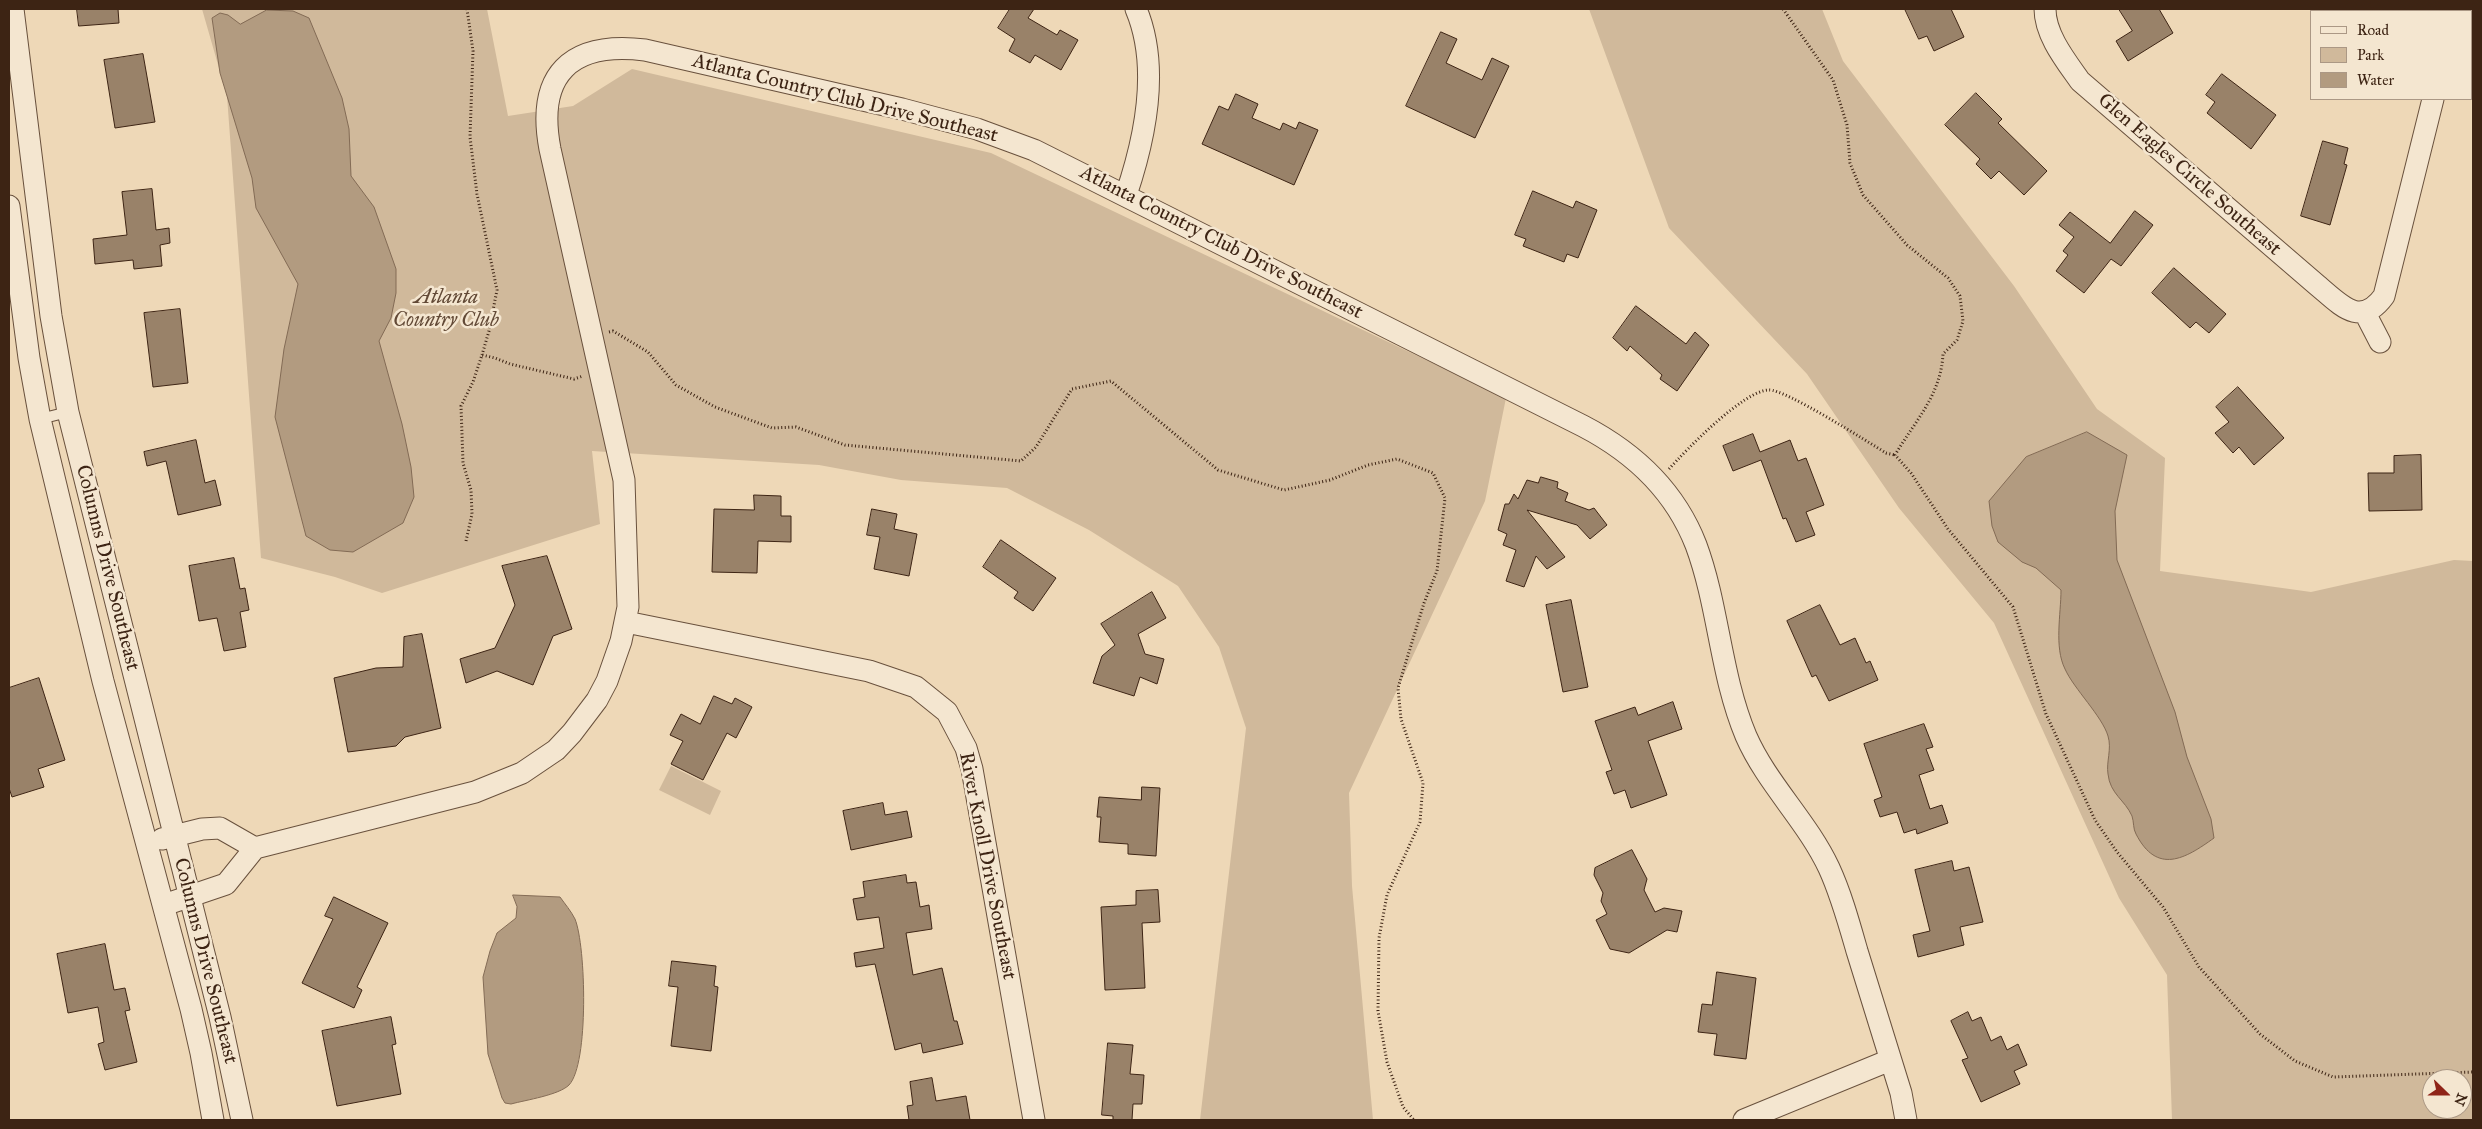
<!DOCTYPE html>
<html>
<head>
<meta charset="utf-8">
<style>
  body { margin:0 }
  #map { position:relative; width:2482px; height:1129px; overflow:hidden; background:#eed8b7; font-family:"IM FELL Great Primer",serif }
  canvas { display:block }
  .frame { position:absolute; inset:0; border:10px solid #3d2414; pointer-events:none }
  .legend { position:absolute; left:2310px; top:10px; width:162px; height:90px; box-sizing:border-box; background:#f4e6d0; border:1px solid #ab9885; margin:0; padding:6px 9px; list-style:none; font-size:15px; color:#3d2414 }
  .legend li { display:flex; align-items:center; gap:10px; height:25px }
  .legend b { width:25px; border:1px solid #ab9885 }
  .north { position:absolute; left:2422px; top:1069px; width:50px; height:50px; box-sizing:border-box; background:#f4e6d0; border:1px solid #ab9885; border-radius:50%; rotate:112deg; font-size:14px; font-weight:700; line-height:20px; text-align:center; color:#3d2414 }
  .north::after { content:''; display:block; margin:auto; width:18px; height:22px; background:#8f2418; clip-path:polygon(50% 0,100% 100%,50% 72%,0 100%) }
</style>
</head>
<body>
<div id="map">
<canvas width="2482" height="1129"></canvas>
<div class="frame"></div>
<ul class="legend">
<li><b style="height:6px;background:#f4e6d0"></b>Road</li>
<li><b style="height:14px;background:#d0b99b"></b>Park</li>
<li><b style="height:14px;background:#b29b80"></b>Water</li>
</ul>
<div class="north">N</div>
</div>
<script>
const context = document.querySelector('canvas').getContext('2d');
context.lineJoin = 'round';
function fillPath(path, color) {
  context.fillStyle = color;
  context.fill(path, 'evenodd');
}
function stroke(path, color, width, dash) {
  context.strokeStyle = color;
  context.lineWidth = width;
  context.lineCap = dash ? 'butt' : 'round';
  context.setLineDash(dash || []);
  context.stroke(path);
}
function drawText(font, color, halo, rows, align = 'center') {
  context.font = font + ' "IM FELL Great Primer",serif';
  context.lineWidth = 5;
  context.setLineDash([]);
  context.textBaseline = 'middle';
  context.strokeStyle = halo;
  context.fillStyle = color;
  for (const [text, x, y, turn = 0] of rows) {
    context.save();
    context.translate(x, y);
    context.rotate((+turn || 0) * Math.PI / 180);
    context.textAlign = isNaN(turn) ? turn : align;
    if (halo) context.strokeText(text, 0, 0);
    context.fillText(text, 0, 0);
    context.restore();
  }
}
const green = new Path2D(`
  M202,9H487L508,116L573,106L632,69L991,153L1506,398L1485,501L1349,793L1352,886L1373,1120H1200L1246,728L1219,647L1178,586L1089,530L1007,488L901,480L819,465L592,451L600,524L382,593L335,577L261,558L227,96Z
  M1589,9H1822L1843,61L2014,286L2097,409L2165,458L2160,571L2311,592L2454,560L2473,561V1120H2172L2167,975L2119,898L1994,623L1899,508L1807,374L1669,228ZM2432,1079H2462V1109H2432Z
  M671,766L721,791L710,815L659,790Z`);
const water = new Path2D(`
  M267,10L293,11L309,18L342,98L349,129L351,176L374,207L396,269V293L391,318L379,341L402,424L411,467L414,497L403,523L353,552L330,550L306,536L275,417L284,349L298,284L256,208L252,178L220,73L212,18L220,13L228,15L240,24Z
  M2087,432L2127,455L2115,511L2117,560L2175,712L2187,757L2211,819L2214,838C2185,859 2157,875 2136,834C2133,829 2134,822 2132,816C2125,800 2110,794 2108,774C2106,762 2112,749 2108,736C2102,716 2074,689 2065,669C2054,647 2061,614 2061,590L2036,568L2022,562L1998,542L1992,526L1989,501L2026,457Z
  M513,895L560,897C565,904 571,911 575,919C586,946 589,1064 569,1085C559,1095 526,1100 511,1104L505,1103L502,1098L488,1054L483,977L490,951L497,933L516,918L517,907Z`);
const building = new Path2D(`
  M77,9H118L119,23L79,26Z
  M1010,9H1034L1028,18L1057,35L1060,30L1078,40L1061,70L1035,55L1030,63L1009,51L1015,39L998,28Z
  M1905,9H1951L1964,37L1934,51L1927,36L1919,39Z
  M2119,9H2159L2173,33L2128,61L2116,41L2132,31Z
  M1441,32L1457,39L1446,63L1482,80L1492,58L1509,66L1475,138L1406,106Z
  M143,54L155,122L115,128L104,60Z
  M2222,74L2276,115L2251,149L2207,113L2215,102L2206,95Z
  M1976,93L2002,119L1998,123L2047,171L2024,195L1999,171L1991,179L1976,164L1980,159L1945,125Z
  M1236,94L1258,104L1252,118L1280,130L1283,123L1296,129L1299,122L1318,130L1294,185L1202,144L1219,106L1228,110Z
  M2323,141L2348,148L2344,164L2347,165L2330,225L2301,216Z
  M152,189L156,230L169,228L170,243L160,245L162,266L134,269L133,260L95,264L93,239L127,235L122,192Z
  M1533,191L1573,208L1576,201L1597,210L1578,258L1567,254L1564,262L1523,246L1526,239L1515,235Z
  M2135,211L2153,225L2121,266L2111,259L2084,293L2056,271L2068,255L2063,251L2074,237L2059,225L2070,212L2110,243Z
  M2174,268L2226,314L2209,333L2196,322L2190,328L2152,293Z
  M1636,306L1686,344L1695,332L1709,345L1677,391L1660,379L1662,375L1630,346L1627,351L1613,338Z
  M180,309L188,383L153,387L144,313Z
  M2238,387L2284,438L2254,465L2239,447L2233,453L2215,433L2229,422L2216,407Z
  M1753,434L1760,452L1790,440L1798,461L1806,458L1824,505L1806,512L1815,535L1796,542L1786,518L1783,519L1761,460L1733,471L1723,446Z
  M196,440L205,483L215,480L221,505L178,515L166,461L147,466L144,452Z
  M2421,455L2422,510L2369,511L2368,473H2394V456Z
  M1541,477L1558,482L1557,488L1568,493L1565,501L1589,510L1594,508L1607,525L1590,539L1577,525L1527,510L1565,557L1547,569L1536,556L1524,587L1506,581L1516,550L1503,545L1507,534L1498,530L1505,504H1509L1514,494L1518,499L1527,480L1538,483Z
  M754,495L781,496V516H791V542L758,541L757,573L712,572L714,509L754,510Z
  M872,509L897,514L894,529L917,534L909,576L874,569L880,537L867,535Z
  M1001,540L1056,578L1033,611L1014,598L1018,592L983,567Z
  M547,556L572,629L553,636L533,685L497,671L466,683L460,659L495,648L515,605L502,566Z
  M234,558L240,589L245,588L249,610L240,612L246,647L224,651L217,618L199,621L189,566Z
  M1152,592L1166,618L1138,634L1145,654L1164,659L1157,684L1140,677L1134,696L1093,683L1102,656L1115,645L1101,624Z
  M1571,600L1588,687L1563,692L1546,605Z
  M1820,605L1840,645L1855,638L1866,663L1870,661L1878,680L1829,701L1816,675L1812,677L1787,621Z
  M422,634L441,728L405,737L396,746L348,752L334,678L376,668L403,667L404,637Z
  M39,678L65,760L38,769L44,787L12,797L9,788V688Z
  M714,696L732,704L735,698L752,707L736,738L727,733L703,780L671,764L683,741L670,735L681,714L700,724Z
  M1673,702L1682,729L1648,741L1667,795L1631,808L1625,790L1614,794L1606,772L1612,770L1595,721L1635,707L1638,715Z
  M1924,724L1933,747L1926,749L1934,770L1919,775L1930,809L1942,805L1948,823L1917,834L1916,829L1904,833L1897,812L1880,817L1874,800L1882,797L1864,744Z
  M1142,787L1160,788L1156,856L1128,854V844L1099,842L1101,817H1097L1099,797L1141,800Z
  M883,803L885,815L907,811L912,837L851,850L843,811Z
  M1632,850L1647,879L1644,890L1655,912L1664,908L1682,911L1677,932L1667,930L1629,953L1610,949L1596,920L1607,914L1601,901L1603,893L1594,875L1595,868Z
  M1952,861L1954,871L1969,867L1983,922L1960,927L1964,945L1918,957L1913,935L1930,931L1915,870Z
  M906,875L907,883L916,882L920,907L929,905L932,929L906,933L913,975L942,968L954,1021H957L963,1044L923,1053L921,1043L895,1050L875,964L856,967L854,953L884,948L879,917L857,920L853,899L865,897L863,882Z
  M1158,890L1160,922L1142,923L1145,988L1105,990L1101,907L1136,905V891Z
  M334,897L388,923L357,987L362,990L354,1008L302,983L333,919L325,916Z
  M105,944L114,990L125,988L130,1010L125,1011L137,1062L105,1070L98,1044L104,1042L98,1007L68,1013L57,954Z
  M672,961L716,966L714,986L718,987L711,1051L671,1046L678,987L669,986Z
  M1717,972L1756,978L1746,1059L1714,1055L1717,1034L1698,1032L1702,1004L1712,1005Z
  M1968,1012L1972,1021L1981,1017L1991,1041L2001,1036L2007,1050L2018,1044L2027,1065L2014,1071L2020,1084L1981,1102L1962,1060L1968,1058L1951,1021Z
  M391,1017L396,1044L392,1045L401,1094L337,1106L322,1031Z
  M1108,1043L1133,1045L1130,1074L1144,1075L1142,1104H1133L1132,1120H1113V1116L1102,1115Z
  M932,1078L936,1101L966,1096L970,1120H909L907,1106L913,1105L910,1082Z`);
const path = new Path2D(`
  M467,9L473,51L470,137L477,194L497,290L489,331L482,355
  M1783,9L1833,80L1847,125L1850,163L1863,195L1907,245L1948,278L1960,296L1963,321L1957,340L1943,354C1941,395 1915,421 1895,455L1911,473L1948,529L2013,607L2046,714L2095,820L2117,852L2163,907L2199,967L2260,1034L2295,1061L2333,1077L2473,1072
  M609,332L613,331L648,352L676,385L715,407L772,428L796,427L845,445L1021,461L1036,447L1072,389L1111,381L1218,470L1284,490L1330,480L1368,465L1397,459L1433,473L1445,498L1437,571L1424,603L1398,688L1401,719L1423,783L1420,822L1387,895L1379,938L1378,1011L1387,1062L1403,1107L1414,1120
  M1669,469C1686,450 1744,390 1769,390C1785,389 1868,442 1886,453L1895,455
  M466,541L472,514L471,490L463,463L461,406L473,382L482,355L495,358L510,364L574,379L583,376`);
const service = new Path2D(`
  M40,419L68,412`);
const minor = new Path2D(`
  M13,9L51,316L68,412L220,1017L242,1120
  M2045,9C2045,35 2066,61 2080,81L2317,285C2340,304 2360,329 2384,296L2433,99
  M2449,11L2450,9
  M1126,195C1145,139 1160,66 1136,9
  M9,206L29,358L40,419L103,681L191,1009L201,1053L213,1120
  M2365,313L2380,342
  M626,622L869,671L916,687L947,712L966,748L972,769L1034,1120
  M162,839L202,829L220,828L255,848
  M164,905L226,884L255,848L475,792L522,773L556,750L572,733L597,700L607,681L621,641L628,607L624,480L550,149C536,75 570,41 645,50L902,109L977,129L1034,150L1583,426C1633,452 1675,491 1696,545C1719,607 1720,674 1746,736C1767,784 1807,821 1829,868C1841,894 1849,923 1857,951C1872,998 1886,1046 1901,1093L1906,1120
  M1744,1120L1890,1060`);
const streetNames = [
  ["Atlanta Country Club Drive Southeast",845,99,14],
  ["Glen Eagles Circle Southeast",2189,175,41],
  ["Atlanta Country Club Drive Southeast",1221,243,27],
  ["Columns Drive Southeast",107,568,76],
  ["River Knoll Drive Southeast",987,866,79],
  ["Columns Drive Southeast",205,961,76]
];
const parkNames = [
  ["Atlanta",446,298],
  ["Country Club",446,321]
];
fillPath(green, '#d0b99b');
fillPath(water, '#b29b80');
stroke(water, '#836b55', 1);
fillPath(building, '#998269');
stroke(building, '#3d2414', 1);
stroke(service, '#69513d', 12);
stroke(minor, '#69513d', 23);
stroke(path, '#3d2414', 3, [1, 2.5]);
stroke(service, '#f4e6d0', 10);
stroke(minor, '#f4e6d0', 21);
drawText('20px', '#3d2414', '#f4e6d0', streetNames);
drawText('italic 20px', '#624936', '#f4e6d0', parkNames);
</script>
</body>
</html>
